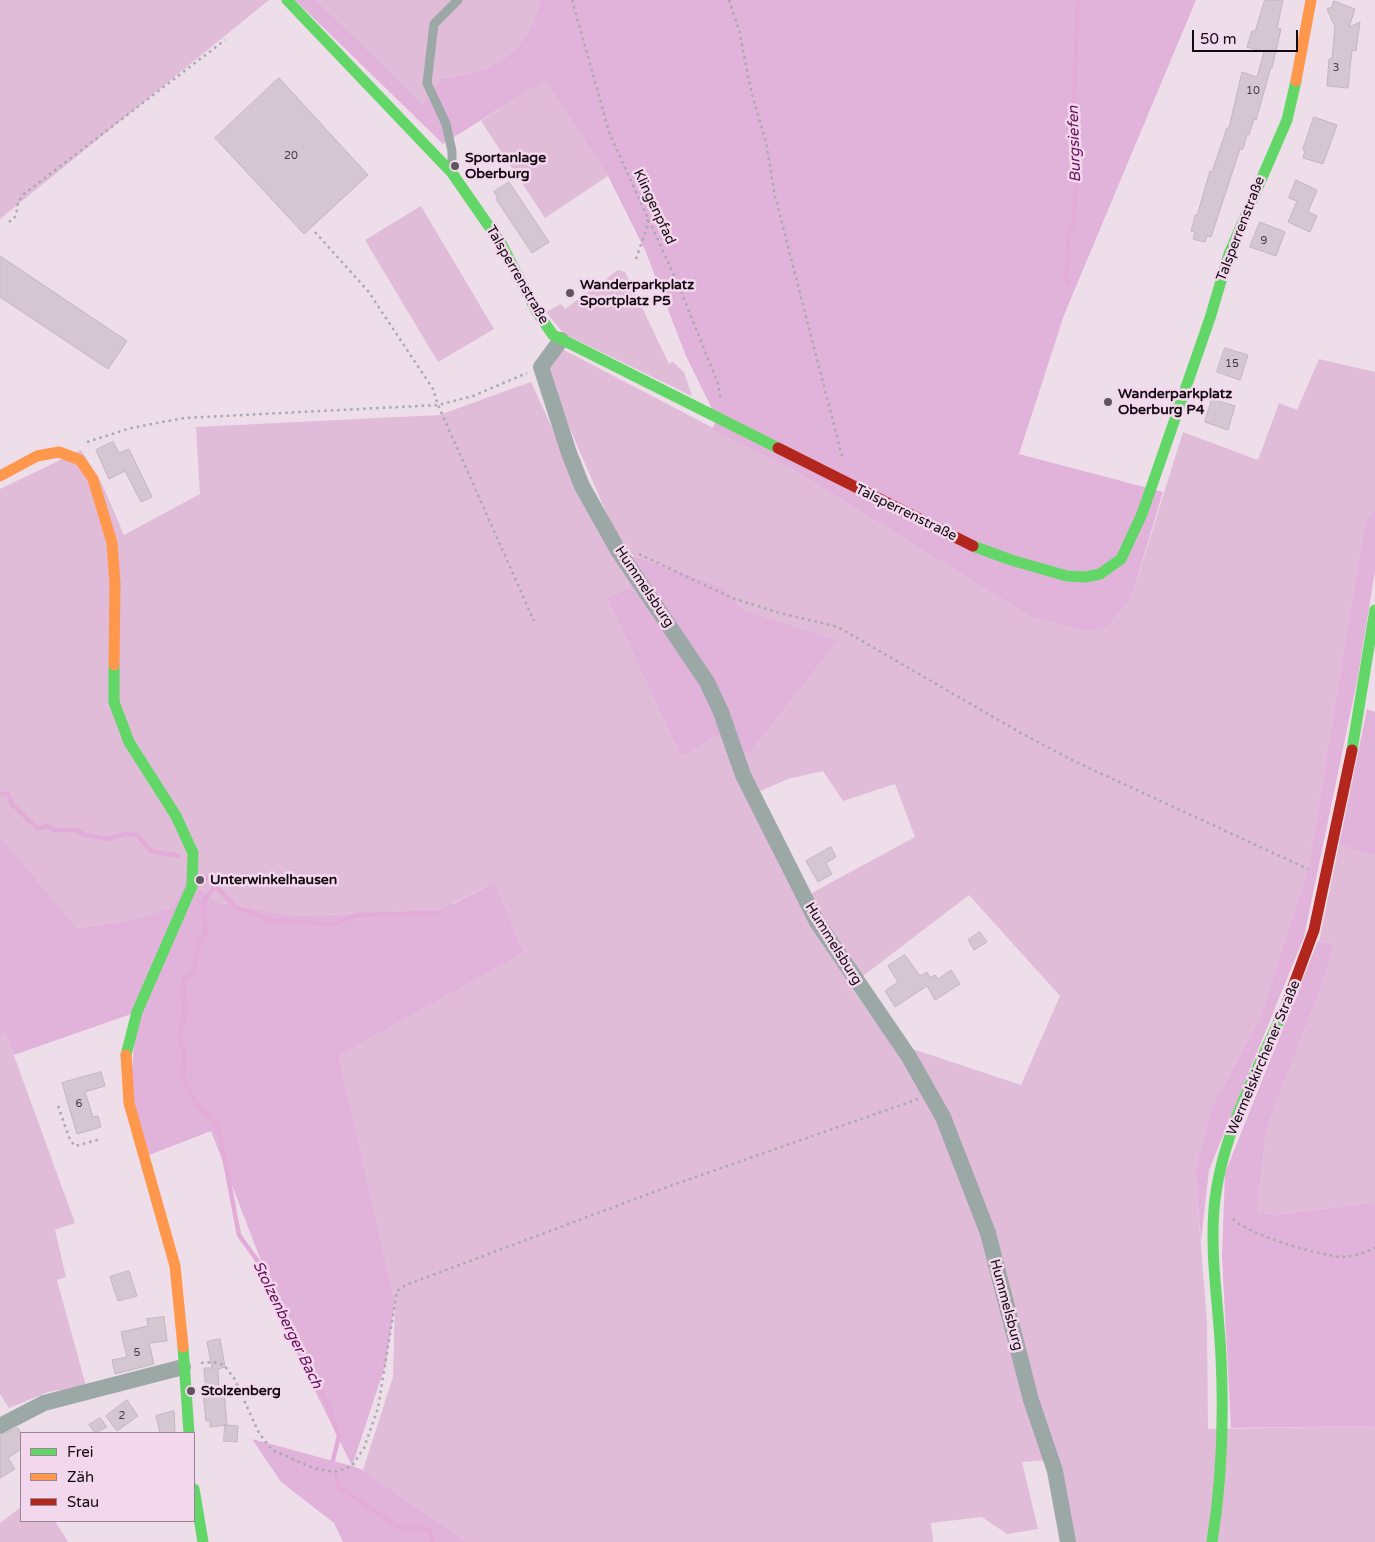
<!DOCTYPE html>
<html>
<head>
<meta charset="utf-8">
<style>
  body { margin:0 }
  #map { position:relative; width:1375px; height:1542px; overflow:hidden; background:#eddeea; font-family:"Varela Round",sans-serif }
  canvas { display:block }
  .legend { position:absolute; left:20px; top:1432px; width:175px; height:90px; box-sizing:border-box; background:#f3d8ed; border:1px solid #9a8695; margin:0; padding:6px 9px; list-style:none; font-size:15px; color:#140b12 }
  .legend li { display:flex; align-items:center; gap:10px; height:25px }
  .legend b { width:25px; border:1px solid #9a8695 }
  .scale { position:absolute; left:1192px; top:30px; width:106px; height:22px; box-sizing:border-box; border:2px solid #140b12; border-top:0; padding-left:6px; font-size:15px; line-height:18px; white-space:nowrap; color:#140b12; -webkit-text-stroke:4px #f3d8ed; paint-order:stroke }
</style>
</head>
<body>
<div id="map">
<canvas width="1375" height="1542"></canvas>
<ul class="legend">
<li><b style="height:6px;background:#63d668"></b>Frei</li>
<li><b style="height:6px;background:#ff974d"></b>Zäh</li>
<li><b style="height:6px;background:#b3261e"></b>Stau</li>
</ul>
<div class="scale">50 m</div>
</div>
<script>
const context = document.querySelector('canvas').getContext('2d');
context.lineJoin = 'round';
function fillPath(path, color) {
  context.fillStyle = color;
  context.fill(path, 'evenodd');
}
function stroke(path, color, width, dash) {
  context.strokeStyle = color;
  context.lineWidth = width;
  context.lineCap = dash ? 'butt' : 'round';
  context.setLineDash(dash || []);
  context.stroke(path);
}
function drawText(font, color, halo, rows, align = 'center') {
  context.font = font + ' "Varela Round",sans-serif';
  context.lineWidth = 5;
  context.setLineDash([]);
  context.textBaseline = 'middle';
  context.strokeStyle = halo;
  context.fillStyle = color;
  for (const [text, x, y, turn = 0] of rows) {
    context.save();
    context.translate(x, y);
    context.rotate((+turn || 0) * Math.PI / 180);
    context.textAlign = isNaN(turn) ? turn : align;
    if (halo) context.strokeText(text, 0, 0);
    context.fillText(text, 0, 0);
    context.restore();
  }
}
const green = new Path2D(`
  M0,0H269L0,219Z
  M317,0H540C527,54 493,73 441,78L422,104Z
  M545,79L608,176L545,218L481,121Z
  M421,206L494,329L438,362L365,240Z
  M618,270L625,272L669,364L673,362L684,372L692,396L564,334L546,312L561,304L565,309Z
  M562,349L790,468L1029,616L1082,631L1110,624L1131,599L1183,432L1258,460L1279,403L1297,410L1319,359L1375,372V508L1365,523L1308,869L1259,1020L1211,1108L1195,1169L1207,1323L1208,1429L1375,1426V1542H1072L1049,1460L1022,1462L1038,1529L1007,1534L982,1517L931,1523L933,1542H467L363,1470L393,1377L395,1302L339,1056L524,953L495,882L453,903L446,933L411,911L297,916L216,902L186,878L173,907L131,920L75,928L0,836V489L81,450L103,486L124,535L200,494L196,427L439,415L531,382L586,502L621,565L630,587L607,598L681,757L717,736L749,754L839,640L743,610L724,587L634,556L618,540L561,408L548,363ZM823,771L843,801L895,784L915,837L808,895L747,797L788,779ZM969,895L1060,996L1021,1085L889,1041L850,986Z
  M1339,845L1375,856V1202L1276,1215L1257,1212L1266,1130L1321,988L1334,945L1319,941Z
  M5,1031L75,1223L55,1230L66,1277L57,1280L86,1386L48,1392L9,1408L0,1394V1035Z
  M21,1507V1521H55L68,1542H0V1523Z`);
const forest = new Path2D(`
  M295,0H317L422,104L441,78C493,73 527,54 540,0H1196L1064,315L1019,454L1163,492L1131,599L1110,624L1099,630L1082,631L1029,616L790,468L712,429L717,419L686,356L645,250L608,176L545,80L443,144Z
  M1375,508V571L1358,676L1304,937L1209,1170L1201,1242L1195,1169L1211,1108L1259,1020L1308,869L1365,523Z
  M634,556L724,587L743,610L839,640L749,754L717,736L681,757L607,598L630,587L621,565Z
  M1367,709L1375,712V856L1339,845Z
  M0,836L76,928L131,920L173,907L186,878L216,902L297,916L441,910L495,882L524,953L339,1056L395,1302L386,1363L352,1466L363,1470L467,1542H343L334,1523L281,1482L252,1439L352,1466L297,1354L211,1131L144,1157L129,1103L137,1012L14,1055L5,1032L0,1035Z
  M1318,941L1334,945L1321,988L1266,1130L1257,1212L1276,1215L1375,1202V1426L1231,1428L1222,1256L1225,1173Z`);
const stream = new Path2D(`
  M1069,284L1065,277L1069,254L1067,235L1074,222L1075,196L1078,178L1073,120L1078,0
  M0,794H8L12,804L38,829L47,826L54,830H76L85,835L107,839L125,834L137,835L151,851L178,856
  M207,878L236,907L271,921L336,924L356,915L435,913
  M215,886L203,903L206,931L198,947L193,974L185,979L182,991L186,1008L179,1037L185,1056L182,1076L196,1103L209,1115L219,1130L239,1235L262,1267L330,1411L339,1436L333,1460
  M336,1476L339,1487L397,1526L430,1530L432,1542`);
const building = new Path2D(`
  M1265,0H1283L1277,28L1281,29L1272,68L1271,67L1256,120L1254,119L1249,135L1247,134L1243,149H1240L1211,237L1207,236L1205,242L1193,239L1195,232L1191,231L1193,224L1195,215L1197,216L1210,171L1212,172L1227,128H1229L1242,72L1257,77L1264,52L1247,47L1252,31H1255Z
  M1334,1L1355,9L1349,27L1360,22L1356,51L1352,50L1348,88L1327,86L1329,59H1332L1335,27L1327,9L1332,7Z
  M279,78L368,175L304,234L215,138Z
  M1314,117L1337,125L1323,164L1303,158L1305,151L1303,150Z
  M1296,180L1317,190L1308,212L1317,216L1310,232L1288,222L1297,201L1289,198Z
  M509,182L549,242L532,253L496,199L498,198L494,192Z
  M1260,222L1285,232L1276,256L1250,247Z
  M0,256L127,341L108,369L0,297Z
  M1225,348L1248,355L1240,380L1217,372Z
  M1212,399L1235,406L1228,430L1205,422Z
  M113,442L119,453L129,449L152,497L141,502L125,471L109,479L96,450Z
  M831,847L836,857L826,863L832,874L818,882L806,861Z
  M980,932L987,942L974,950L968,940Z
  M905,955L920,976L927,972L930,978L935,975L938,979L951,970L960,984L935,1000L927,986L895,1007L885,991L898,982L888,966Z
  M101,1072L105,1086L85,1092L93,1117L98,1116L101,1127L77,1134L62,1083Z
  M129,1271L137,1296L118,1301L110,1277Z
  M164,1317L167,1341L149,1343L154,1364L115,1374L112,1360L127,1357L121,1332L148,1326L147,1319Z
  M220,1339L225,1367L218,1369L219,1392L224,1391L227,1425L210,1427V1421H206L203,1393H206L204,1368H212L207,1342Z
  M127,1400L138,1416L117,1431L106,1416Z
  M174,1411L175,1433H160L156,1416Z
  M100,1418L107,1427L95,1433L89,1425Z
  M225,1425L238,1426L237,1442L224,1441Z
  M18,1428L21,1433V1449L8,1458L15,1469L0,1478V1436Z`);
const path = new Path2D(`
  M572,0L610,135L679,286L718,384L721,400
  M729,0L739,30L752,95L766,142L775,196L843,460
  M9,222L16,216L18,202L24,194L225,40
  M315,232L368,291L433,389L438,405L534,621
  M636,259L647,227L648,217
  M87,442L131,428L184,418L438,405L473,396L527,373
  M639,554L732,598L780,613L838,627L1019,732L1074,761L1308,869
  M58,1106L70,1140L75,1146L101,1139
  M1233,1219C1249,1235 1318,1255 1341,1257C1353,1257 1365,1252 1375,1248
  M201,1363L213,1362L224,1365L234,1378L259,1433L272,1450L313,1468L335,1472L352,1466L364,1448L378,1408L397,1291L406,1285L670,1186L918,1099`);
const lane = new Path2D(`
  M452,168V151L446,124L427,83L434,24L458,0`);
const street = new Path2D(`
  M561,340L541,367L569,453L582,486L619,552L707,682L721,712L743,775L817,922L909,1057L943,1117L988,1233L1031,1400L1055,1471L1068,1542
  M0,1426L44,1403L183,1367`);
const fast = new Path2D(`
  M287,0L452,173L502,245L537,312L553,335L778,448
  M973,546L1011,560L1067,576L1085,577L1100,574L1121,559L1142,514L1210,318L1229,254L1287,120L1296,81
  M114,665V702L129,742L176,816L193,853L192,886L137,1012L126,1055
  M1352,750L1375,610
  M183,1347L189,1433
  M194,1489L203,1542
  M1212,1542C1222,1480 1224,1419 1221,1357C1219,1308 1210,1259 1214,1209C1220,1137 1258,1069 1287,1003`);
const slow = new Path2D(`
  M1296,81L1311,0
  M0,476L37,456L59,452L80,460L93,479L112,543L115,584L114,665
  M126,1055L129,1103L175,1266L183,1347`);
const jam = new Path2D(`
  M778,448L973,546
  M1287,1003L1314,930L1352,750`);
const markers = [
  [455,166,5,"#60555e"],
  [570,293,5,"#60555e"],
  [1108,402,5,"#60555e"],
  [200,880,5,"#60555e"],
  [191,1391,5,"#60555e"]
];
const numberNames = [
  ["3",1336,68],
  ["10",1253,91],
  ["20",291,156],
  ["9",1264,241],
  ["15",1232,364],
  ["6",79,1104],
  ["5",137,1353],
  ["2",122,1416]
];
const poiNames = [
  ["Sportanlage",465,158],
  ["Oberburg",465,174],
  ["Wanderparkplatz",580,285],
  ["Sportplatz P5",580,301],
  ["Wanderparkplatz",1118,394],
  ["Oberburg P4",1118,410],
  ["Unterwinkelhausen",210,880],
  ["Stolzenberg",201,1391]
];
const streetNames = [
  ["Klingenpfad",654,207,65],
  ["Talsperrenstraße",1241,229,-69],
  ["Talsperrenstraße",517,275,60],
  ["Talsperrenstraße",906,513,26],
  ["Hummelsburg",644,587,56],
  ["Hummelsburg",833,944,58],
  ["Wermelskirchener Straße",1264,1058,-67],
  ["Hummelsburg",1006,1305,75]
];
const waterNames = [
  ["Burgsiefen",1075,144,-92],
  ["Stolzenberger Bach",287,1325,64]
];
fillPath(green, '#e0bcd9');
fillPath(forest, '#e2b3da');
stroke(stream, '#e2abd8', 4.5);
fillPath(building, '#d4c7d1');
stroke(building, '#c2b6bf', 1);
stroke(path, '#a8aaae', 2.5, [2.5, 4]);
stroke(lane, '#9ba8a6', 9);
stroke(street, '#9ba8a6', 16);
stroke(fast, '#63d668', 11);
stroke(slow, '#ff974d', 11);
stroke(jam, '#b3261e', 11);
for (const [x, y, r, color] of markers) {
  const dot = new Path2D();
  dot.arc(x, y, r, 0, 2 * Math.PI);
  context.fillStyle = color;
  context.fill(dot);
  stroke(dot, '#f3d8ed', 2);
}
drawText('11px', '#453b43', null, numberNames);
drawText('bold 14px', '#140b12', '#f3d8ed', poiNames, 'left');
drawText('14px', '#140b12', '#f3d8ed', streetNames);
drawText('italic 15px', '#67105e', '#f3d8ed', waterNames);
</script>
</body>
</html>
